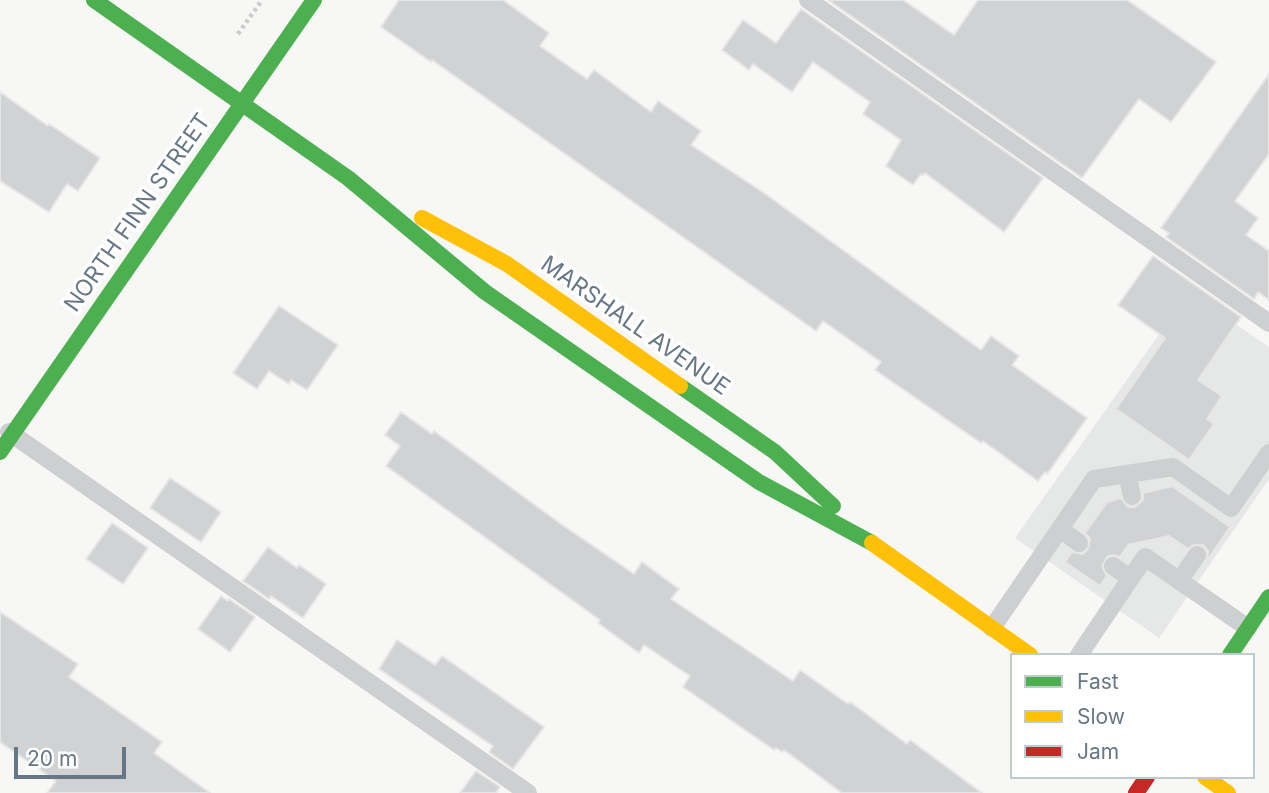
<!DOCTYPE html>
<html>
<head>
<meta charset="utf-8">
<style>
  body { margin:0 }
  #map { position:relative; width:1269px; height:793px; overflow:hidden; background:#f7f7f6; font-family:Inter,sans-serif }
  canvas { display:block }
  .legend { position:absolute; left:1010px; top:653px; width:245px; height:126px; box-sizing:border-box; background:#fff; border:2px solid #c2c9cf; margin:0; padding:9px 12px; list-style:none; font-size:21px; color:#677786 }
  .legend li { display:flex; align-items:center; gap:14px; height:35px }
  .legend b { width:35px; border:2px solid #c2c9cf }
  .scale { position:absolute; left:14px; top:747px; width:112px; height:32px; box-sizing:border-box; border:4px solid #677786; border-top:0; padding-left:9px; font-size:21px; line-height:24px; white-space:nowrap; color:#677786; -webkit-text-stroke:5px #fff; paint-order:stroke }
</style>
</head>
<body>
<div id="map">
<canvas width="1269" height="793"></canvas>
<ul class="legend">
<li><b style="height:9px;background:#4caf50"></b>Fast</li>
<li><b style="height:9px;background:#ffc107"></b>Slow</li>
<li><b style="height:9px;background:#c62828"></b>Jam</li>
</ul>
<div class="scale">20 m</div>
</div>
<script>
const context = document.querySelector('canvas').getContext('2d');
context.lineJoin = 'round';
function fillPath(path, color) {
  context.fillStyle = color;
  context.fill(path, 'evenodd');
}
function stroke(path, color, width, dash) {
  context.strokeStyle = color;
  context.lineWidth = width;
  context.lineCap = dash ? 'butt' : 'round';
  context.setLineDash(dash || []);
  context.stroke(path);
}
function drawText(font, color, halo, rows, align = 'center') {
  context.font = font + ' Inter,sans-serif';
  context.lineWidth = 7;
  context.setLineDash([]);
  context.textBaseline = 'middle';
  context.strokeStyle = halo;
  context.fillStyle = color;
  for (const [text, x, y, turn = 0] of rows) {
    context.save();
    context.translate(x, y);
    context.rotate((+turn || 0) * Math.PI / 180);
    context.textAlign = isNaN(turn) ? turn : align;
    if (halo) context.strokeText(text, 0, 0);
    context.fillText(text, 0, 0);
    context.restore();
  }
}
const built = new Path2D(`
  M1189,292L1269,347V479L1159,638L1015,538Z`);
const building = new Path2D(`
  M399,0H503L549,33L540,46L587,79L594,70L651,112L658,101L701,131L691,145L764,193L981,350L991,336L1019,356L1012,365L1087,418L1047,474L1045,472L1038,481L983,441L981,443L875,370L881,362L823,321L816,331L432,60L431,62L381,27Z
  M828,0H903L954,35L978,0H1127L1216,62L1171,122L1139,99L1082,178Z
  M801,9L1043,178L1004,232L925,173L923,175L921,174L913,185L886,166L901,140L863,114L870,102L813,62L792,92L753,64L749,70L722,50L743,20L776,43Z
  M1269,74V154L1235,201L1258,218L1246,235L1269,251V300L1258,292L1254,299L1166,237L1169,233L1161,228Z
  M0,92L48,126L49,124L100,158L78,191L67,184L49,212L0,181Z
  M1153,256L1241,317L1198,380L1222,396L1207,419L1214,424L1189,460L1116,409L1165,338L1118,305Z
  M279,306L338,345L307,390L291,380L289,384L269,371L257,389L233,373Z
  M401,412L432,434L434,431L558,522L634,574L642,562L679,589L671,599L793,681L800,670L848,704L850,702L907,744L910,740L982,793H842L784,750L782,752L776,748L774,750L683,687L690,676L644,645L639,653L598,623L600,620L386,466L400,446L385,435Z
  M170,478L221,512L201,542L150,508Z
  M1172,486L1230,527L1207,561L1208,551L1203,545H1193L1188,549L1169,536L1128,545L1120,557L1113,555L1108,556L1102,566L1107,576L1100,586L1065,562L1072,552L1083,554L1088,549L1090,539L1085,533L1107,502L1121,498L1128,507H1135L1143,500V493Z
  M112,523L148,548L123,584L86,559Z
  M268,547L297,568L299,565L326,584L303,618L271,596L269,599L243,581Z
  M221,596L228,601L229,599L255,617L230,652L198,629Z
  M0,612L78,664L69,677L162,742L154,753L210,793H47L56,781L0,742Z
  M397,640L435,665L442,656L544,727L513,769L489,752L493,746L379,669Z
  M476,771L500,787L496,793H460Z`);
const path = new Path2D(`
  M238,34L262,0`);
const lane = new Path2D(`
  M808,0L1269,323
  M9,432L528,793
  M1127,474L1132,496
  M1060,529L1079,543
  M1113,566L1130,578
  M1179,581L1197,555
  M992,628L1094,479L1173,467L1231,508L1269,453
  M1079,655L1145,557L1248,628`);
const fast = new Path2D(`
  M94,0L348,178L485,292L759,482L872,543
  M680,386L775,452L833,506
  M0,452L314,0
  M1230,655L1269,597`);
const slow = new Path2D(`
  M422,218L507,264L680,386
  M872,543L1030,655
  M1205,777L1228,793`);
const jam = new Path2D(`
  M1136,793L1147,777`);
const streetNames = [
  ["NORTH FINN STREET",138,213,-55],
  ["MARSHALL AVENUE",635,326,35]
];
fillPath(built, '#e6e7e7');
fillPath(building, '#d0d2d3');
stroke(building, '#e6e6e6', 2);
stroke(path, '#ccc', 4.5, [3.5, 3.5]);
stroke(lane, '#cdcfd0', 18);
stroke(fast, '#4caf50', 16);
stroke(slow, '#ffc107', 16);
stroke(jam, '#c62828', 16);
drawText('23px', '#677786', '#fff', streetNames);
</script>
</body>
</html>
